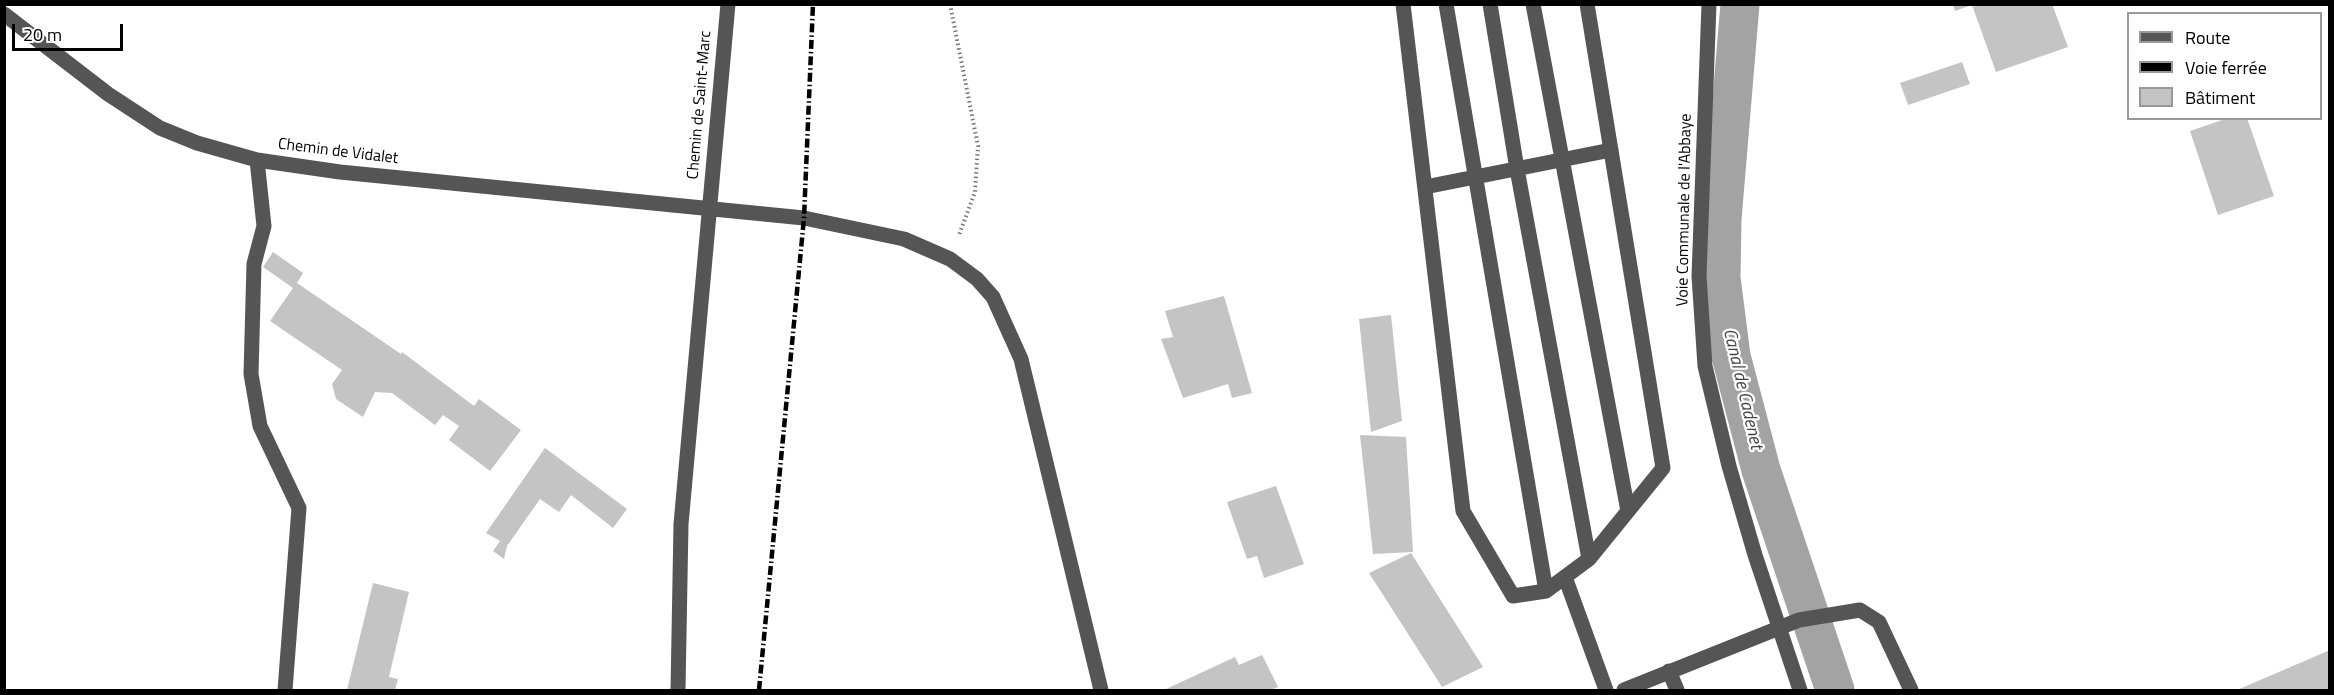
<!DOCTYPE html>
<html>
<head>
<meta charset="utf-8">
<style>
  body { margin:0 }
  #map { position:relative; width:2334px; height:695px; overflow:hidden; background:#fff; font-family:"Titillium Web",sans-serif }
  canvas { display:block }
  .frame { position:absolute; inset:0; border:6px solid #000; pointer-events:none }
  .legend { position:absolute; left:2127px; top:12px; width:195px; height:108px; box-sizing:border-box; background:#fff; border:2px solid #999; margin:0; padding:8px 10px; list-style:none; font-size:18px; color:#000 }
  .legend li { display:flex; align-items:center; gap:12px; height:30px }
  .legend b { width:30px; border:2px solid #999 }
  .scale { position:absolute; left:12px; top:24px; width:111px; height:27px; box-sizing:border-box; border:3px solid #000; border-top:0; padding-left:8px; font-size:18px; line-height:21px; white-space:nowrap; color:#000; -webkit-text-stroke:4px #fff; paint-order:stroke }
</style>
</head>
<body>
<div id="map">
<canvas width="2334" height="695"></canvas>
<div class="frame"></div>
<ul class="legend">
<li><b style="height:8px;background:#555"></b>Route</li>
<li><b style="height:8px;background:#000"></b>Voie ferrée</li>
<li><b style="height:16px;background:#c4c4c4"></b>Bâtiment</li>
</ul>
<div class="scale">20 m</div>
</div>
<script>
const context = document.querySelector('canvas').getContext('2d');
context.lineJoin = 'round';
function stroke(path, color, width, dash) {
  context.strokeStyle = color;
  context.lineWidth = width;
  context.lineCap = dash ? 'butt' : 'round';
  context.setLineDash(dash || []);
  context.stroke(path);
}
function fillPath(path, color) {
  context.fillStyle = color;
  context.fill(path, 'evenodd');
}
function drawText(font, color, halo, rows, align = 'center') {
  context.font = font + ' "Titillium Web",sans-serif';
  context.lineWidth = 4.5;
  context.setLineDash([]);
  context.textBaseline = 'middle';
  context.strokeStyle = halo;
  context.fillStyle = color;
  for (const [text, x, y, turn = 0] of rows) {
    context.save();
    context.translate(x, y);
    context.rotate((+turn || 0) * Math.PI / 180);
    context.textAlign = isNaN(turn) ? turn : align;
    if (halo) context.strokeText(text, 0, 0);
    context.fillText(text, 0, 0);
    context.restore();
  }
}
const canal = new Path2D(`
  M1740,4L1722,219L1721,278L1731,356L1761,470L1835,690`);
const building = new Path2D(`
  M1953,4H2052L2068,47L1996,72L1972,5L1955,11Z
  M1962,62L1970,84L1908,105L1900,83Z
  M2228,118H2247L2274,196L2218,215L2190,131Z
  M273,252L303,273L297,283L401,354L402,352L474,406L479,399L521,430L490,471L449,440L459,426L443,415L435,425L392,393L375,392L363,417L336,399L332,384L342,370L270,321L293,288L263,267Z
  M1224,296L1252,393L1232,398L1228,384L1183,398L1161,339L1173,337L1165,311Z
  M1391,315L1402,421L1371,432L1359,319Z
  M1360,435L1406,437L1413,552L1373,554Z
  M545,448L627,509L613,528L571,495L559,512L540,499L507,546L504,559L493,551L500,541L486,533Z
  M1276,486L1304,564L1264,578L1257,556L1247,559L1227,502Z
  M1411,553L1483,667L1442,687L1369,573Z
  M373,583L409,592L389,677L398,679L395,690H347Z
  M2330,650V690H2237Z
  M1262,655L1278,687L1270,690H1164L1235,657L1239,665Z`);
const path = new Path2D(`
  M950,4L978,146L975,192L959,235`);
const minor = new Path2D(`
  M1403,4L1463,511L1513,596L1546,591L1589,559L1663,468L1587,4
  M1446,4L1546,591
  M1490,4L1517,169L1589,559
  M1533,4L1628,511
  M1709,4L1699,276L1705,366L1729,466L1755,555L1800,690
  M4,14L108,94L160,128L197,143L257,160L340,172L804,218L904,239L950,259L977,279L993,297L1021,359L1101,690
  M257,160L264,226L254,264L251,374L260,426L299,508L285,690
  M1425,187L1611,150
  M1565,577L1606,690
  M1669,671L1677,690
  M678,690L681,524L728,4
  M1624,690L1799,620L1860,610L1879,622L1911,690`);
const rail = new Path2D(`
  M759,690L804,218L813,4`);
const streetNames = [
  ["Chemin de Saint-Marc",700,105,-85],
  ["Chemin de Vidalet",338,152,7],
  ["Voie Communale de l'Abbaye",1685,210,-89]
];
const waterNames = [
  ["Canal de Cadenet",1742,389,77]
];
stroke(canal, '#a3a3a3', 39);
fillPath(building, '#c4c4c4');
stroke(path, '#777', 4, [1.5, 3]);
stroke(minor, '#555', 15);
stroke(rail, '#000', 4.5, [9, 3, 1.5, 3]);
drawText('16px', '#000', '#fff', streetNames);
drawText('italic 18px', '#444', '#fff', waterNames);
</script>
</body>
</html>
